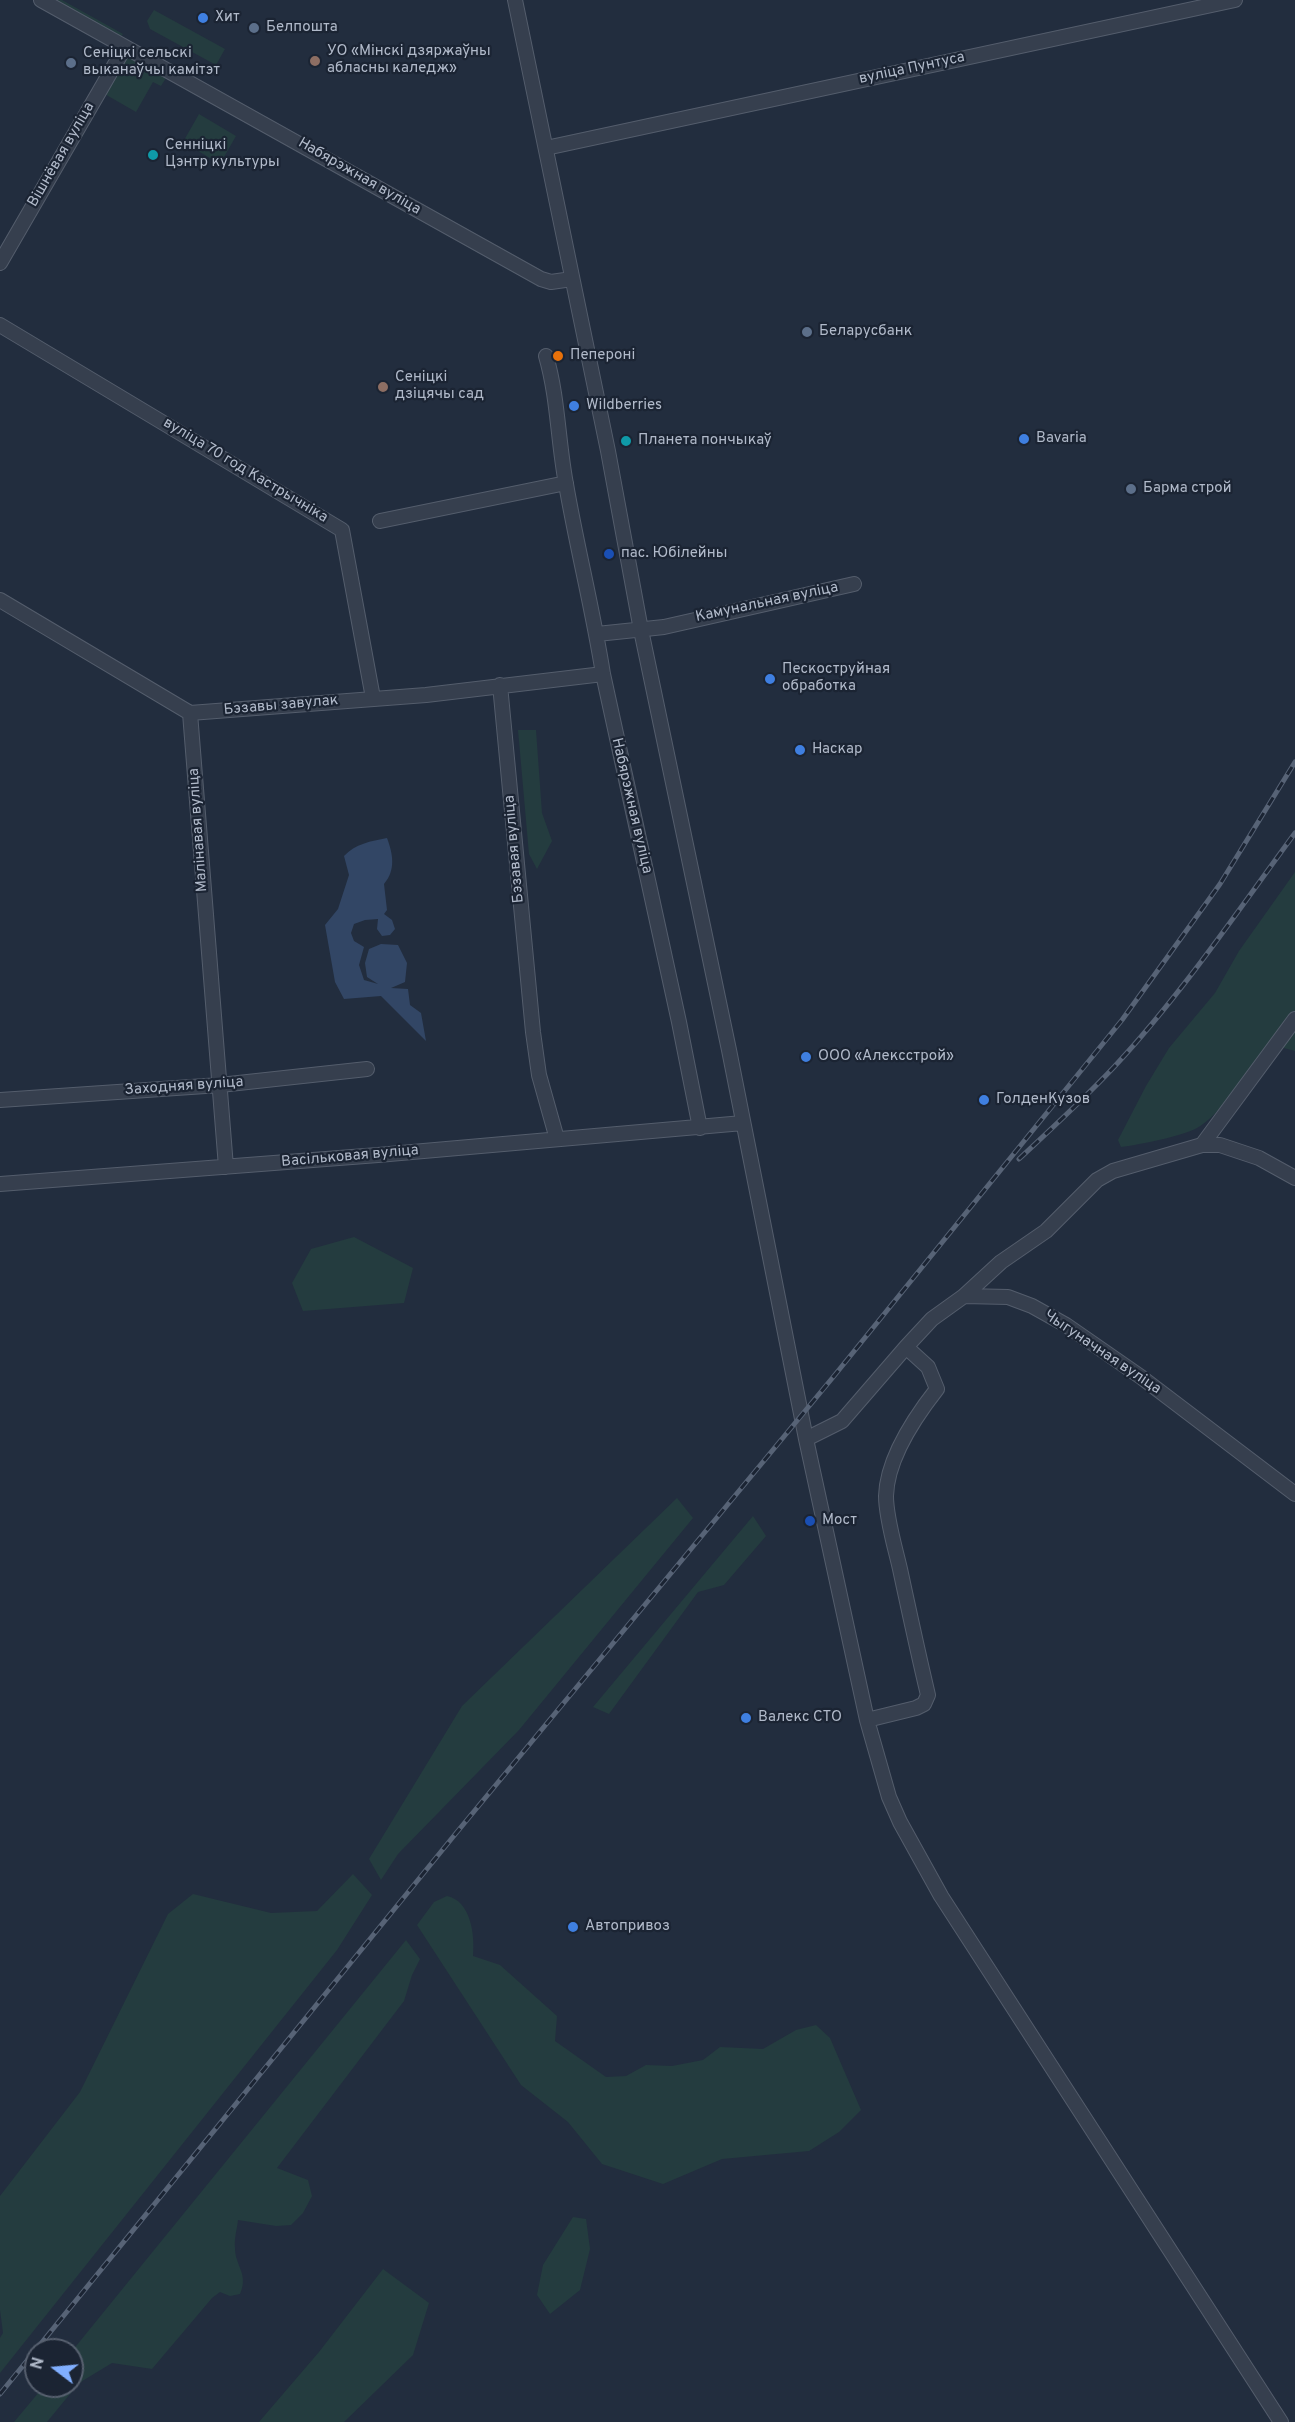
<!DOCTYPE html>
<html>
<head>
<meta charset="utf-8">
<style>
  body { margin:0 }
  #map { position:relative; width:1295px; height:2422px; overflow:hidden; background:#222d3e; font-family:Overpass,sans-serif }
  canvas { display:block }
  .north { position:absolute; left:24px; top:2338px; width:60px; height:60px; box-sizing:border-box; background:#1b2433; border:2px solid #57606f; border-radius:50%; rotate:286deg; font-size:16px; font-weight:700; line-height:24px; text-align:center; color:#b1baca }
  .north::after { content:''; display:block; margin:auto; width:21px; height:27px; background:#81afff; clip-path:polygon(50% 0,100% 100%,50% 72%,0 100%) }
</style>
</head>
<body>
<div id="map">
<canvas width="1295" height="2422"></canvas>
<div class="north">N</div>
</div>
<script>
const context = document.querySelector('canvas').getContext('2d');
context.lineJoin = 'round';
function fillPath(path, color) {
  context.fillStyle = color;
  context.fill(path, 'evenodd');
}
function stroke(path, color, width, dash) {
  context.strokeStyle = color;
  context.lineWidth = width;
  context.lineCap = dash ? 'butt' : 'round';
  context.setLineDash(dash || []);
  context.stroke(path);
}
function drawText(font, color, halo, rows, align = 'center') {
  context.font = font + ' Overpass,sans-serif';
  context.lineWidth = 4.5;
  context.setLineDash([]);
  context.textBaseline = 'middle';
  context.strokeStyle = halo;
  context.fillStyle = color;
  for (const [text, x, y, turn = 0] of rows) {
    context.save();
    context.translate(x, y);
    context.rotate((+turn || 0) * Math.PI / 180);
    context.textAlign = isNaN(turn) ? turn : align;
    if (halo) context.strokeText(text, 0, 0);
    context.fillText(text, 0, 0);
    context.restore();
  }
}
const green = new Path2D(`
  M48,0H62L123,34L119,39Z
  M154,10L225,49L216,65L150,29L147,21Z
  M124,55L166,78L161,86L153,82L136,112L103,93Z
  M199,114L236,136L220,164L183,142Z
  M518,730H536L542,813L552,841L537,869L529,854Z
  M1295,872V1051L1269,1044C1252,1066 1220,1116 1197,1128C1183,1136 1138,1145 1121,1147L1118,1140L1146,1086L1169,1048L1215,993L1239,951Z
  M354,1237L413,1268L404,1303L303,1311L292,1283L311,1249Z
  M677,1498L693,1518L519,1730L398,1854L381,1880L369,1859L462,1706Z
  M753,1516L766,1536L724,1585L698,1592L609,1714L593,1707Z
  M353,1874L372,1895L337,1950L0,2373V2338L3,2333L0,2310V2196L80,2092L168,1914L193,1894L271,1913L317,1911Z
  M447,1896C471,1901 475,1935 473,1956L500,1965L557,2016L555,2041L606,2077L626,2076L646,2065L672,2066L703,2060L720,2047L763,2049L796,2030L816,2025L830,2038L861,2110L839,2132L809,2151L722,2159L663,2184L602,2164L568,2122L521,2085L417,1925L434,1902Z
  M406,1940L420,1959L412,1975L404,2001L277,2168L308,2180L312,2196L303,2213L291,2225L276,2226L238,2220C237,2229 234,2239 235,2248C235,2266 249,2274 240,2294L230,2296L220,2292L212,2298L152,2369L112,2363L79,2383L47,2422H14L44,2386H72V2351Z
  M573,2217L586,2219L590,2249L580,2290L550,2314L537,2295L543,2265Z
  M383,2269L429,2303L413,2355L344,2422H259L319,2352Z`);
const water = new Path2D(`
  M387,838C393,854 396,870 384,884L387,910L384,914L392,920L395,929L390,935L382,936L377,929L378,919L365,920L354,924L351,933L354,941L364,947L359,965L364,980L378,984L367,977L365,963L369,949L381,944L398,945L407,963L405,982L391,988L408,989L410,1005L421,1013L426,1041L381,996L344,999L335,982L325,925L338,909L349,875L344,856C355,844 371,841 387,838Z`);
const minor = new Path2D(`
  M41,0L541,279L551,282L572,279
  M515,0L608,451L641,630L729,1050L806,1439L867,1720L889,1797L900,1822L941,1896L1281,2422
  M546,148L1235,0
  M0,263L125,47
  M0,325L342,530L373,698
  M546,356C558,397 558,442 566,484C577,548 593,610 603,674L679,1022L700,1128
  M380,521L566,483
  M0,600L190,713L226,1167
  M597,634L664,627L854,584
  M500,685L533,1032L539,1075L557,1139
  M190,713L426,695L603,674
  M0,1100L220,1085L367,1069
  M1202,1145L1295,1019
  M0,1184L378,1155L743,1123
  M964,1296L1001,1262L1046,1231L1097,1180L1113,1171L1202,1145H1220L1259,1158L1295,1178
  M806,1439L842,1421L906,1347
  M867,1720L916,1708L924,1704L928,1695C918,1653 909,1611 900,1569C895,1547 886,1518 886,1496C887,1459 915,1417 937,1389L928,1367L906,1347L932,1319L964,1296L1008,1297L1032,1306L1066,1325L1141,1377L1295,1494`);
const rail = new Path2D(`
  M1019,1159C1051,1129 1084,1099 1114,1067C1181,995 1237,912 1295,833
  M0,2394L457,1832L834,1376L1122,1020L1220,884L1295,762`);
const markers = [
  [203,18,6,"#3f7fe0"],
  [254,28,6,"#5c6f8a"],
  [315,61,6,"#8d6e63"],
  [71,63,6,"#5c6f8a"],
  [153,155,6,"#0f9aa8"],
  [807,332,6,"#5c6f8a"],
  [558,356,6,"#e8710a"],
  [383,387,6,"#8d6e63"],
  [574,406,6,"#3f7fe0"],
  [1024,439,6,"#3f7fe0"],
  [626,441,6,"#0f9aa8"],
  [1131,489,6,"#5c6f8a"],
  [609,554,6,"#1a4fb4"],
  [770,679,6,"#3f7fe0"],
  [800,750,6,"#3f7fe0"],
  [806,1057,6,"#3f7fe0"],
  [984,1100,6,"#3f7fe0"],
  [810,1521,6,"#1a4fb4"],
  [746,1718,6,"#3f7fe0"],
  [573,1927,6,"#3f7fe0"]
];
const poiNames = [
  ["Хит",215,18],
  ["Белпошта",266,28],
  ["УО «Мінскі дзяржаўны",327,52],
  ["абласны каледж»",327,69],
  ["Сеніцкі сельскі",83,54],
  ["выканаўчы камітэт",83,71],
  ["Сенніцкі",165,146],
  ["Цэнтр культуры",165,163],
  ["Беларусбанк",819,332],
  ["Пепероні",570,356],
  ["Сеніцкі",395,378],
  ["дзіцячы сад",395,395],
  ["Wildberries",586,406],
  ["Bavaria",1036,439],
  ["Планета пончыкаў",638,441],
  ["Барма строй",1143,489],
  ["пас. Юбілейны",621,554],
  ["Пескоструйная",782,670],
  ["обработка",782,687],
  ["Наскар",812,750],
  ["ООО «Алексстрой»",818,1057],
  ["ГолденКузов",996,1100],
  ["Мост",822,1521],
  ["Валекс СТО",758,1718],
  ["Автопривоз",585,1927]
];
const streetNames = [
  ["вуліца Пунтуса",912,69,-12],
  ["Вішнёвая вуліца",62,155,-60],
  ["Набярэжная вуліца",359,177,30],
  ["вуліца 70 год Кастрычніка",245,471,31],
  ["Камунальная вуліца",767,603,-12],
  ["Бэзавы завулак",281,706,-5],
  ["Набярэжная вуліца",631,806,77],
  ["Малінавая вуліца",199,830,-94],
  ["Бэзавая вуліца",515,849,-95],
  ["Заходняя вуліца",184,1087,-4],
  ["Васільковая вуліца",350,1157,-5],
  ["Чыгуначная вуліца",1102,1353,34]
];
fillPath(green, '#243c3f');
fillPath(water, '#324665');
stroke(minor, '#545d6c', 16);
stroke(minor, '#363f4e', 14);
stroke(rail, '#576376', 5);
stroke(rail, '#1b2433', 3, [9]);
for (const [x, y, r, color] of markers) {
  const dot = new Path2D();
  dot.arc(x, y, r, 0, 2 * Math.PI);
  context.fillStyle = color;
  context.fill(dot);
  stroke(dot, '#1b2433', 2);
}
drawText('15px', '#b1baca', '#1b2433', poiNames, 'left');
drawText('15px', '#b1baca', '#1b2433', streetNames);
</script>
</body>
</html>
